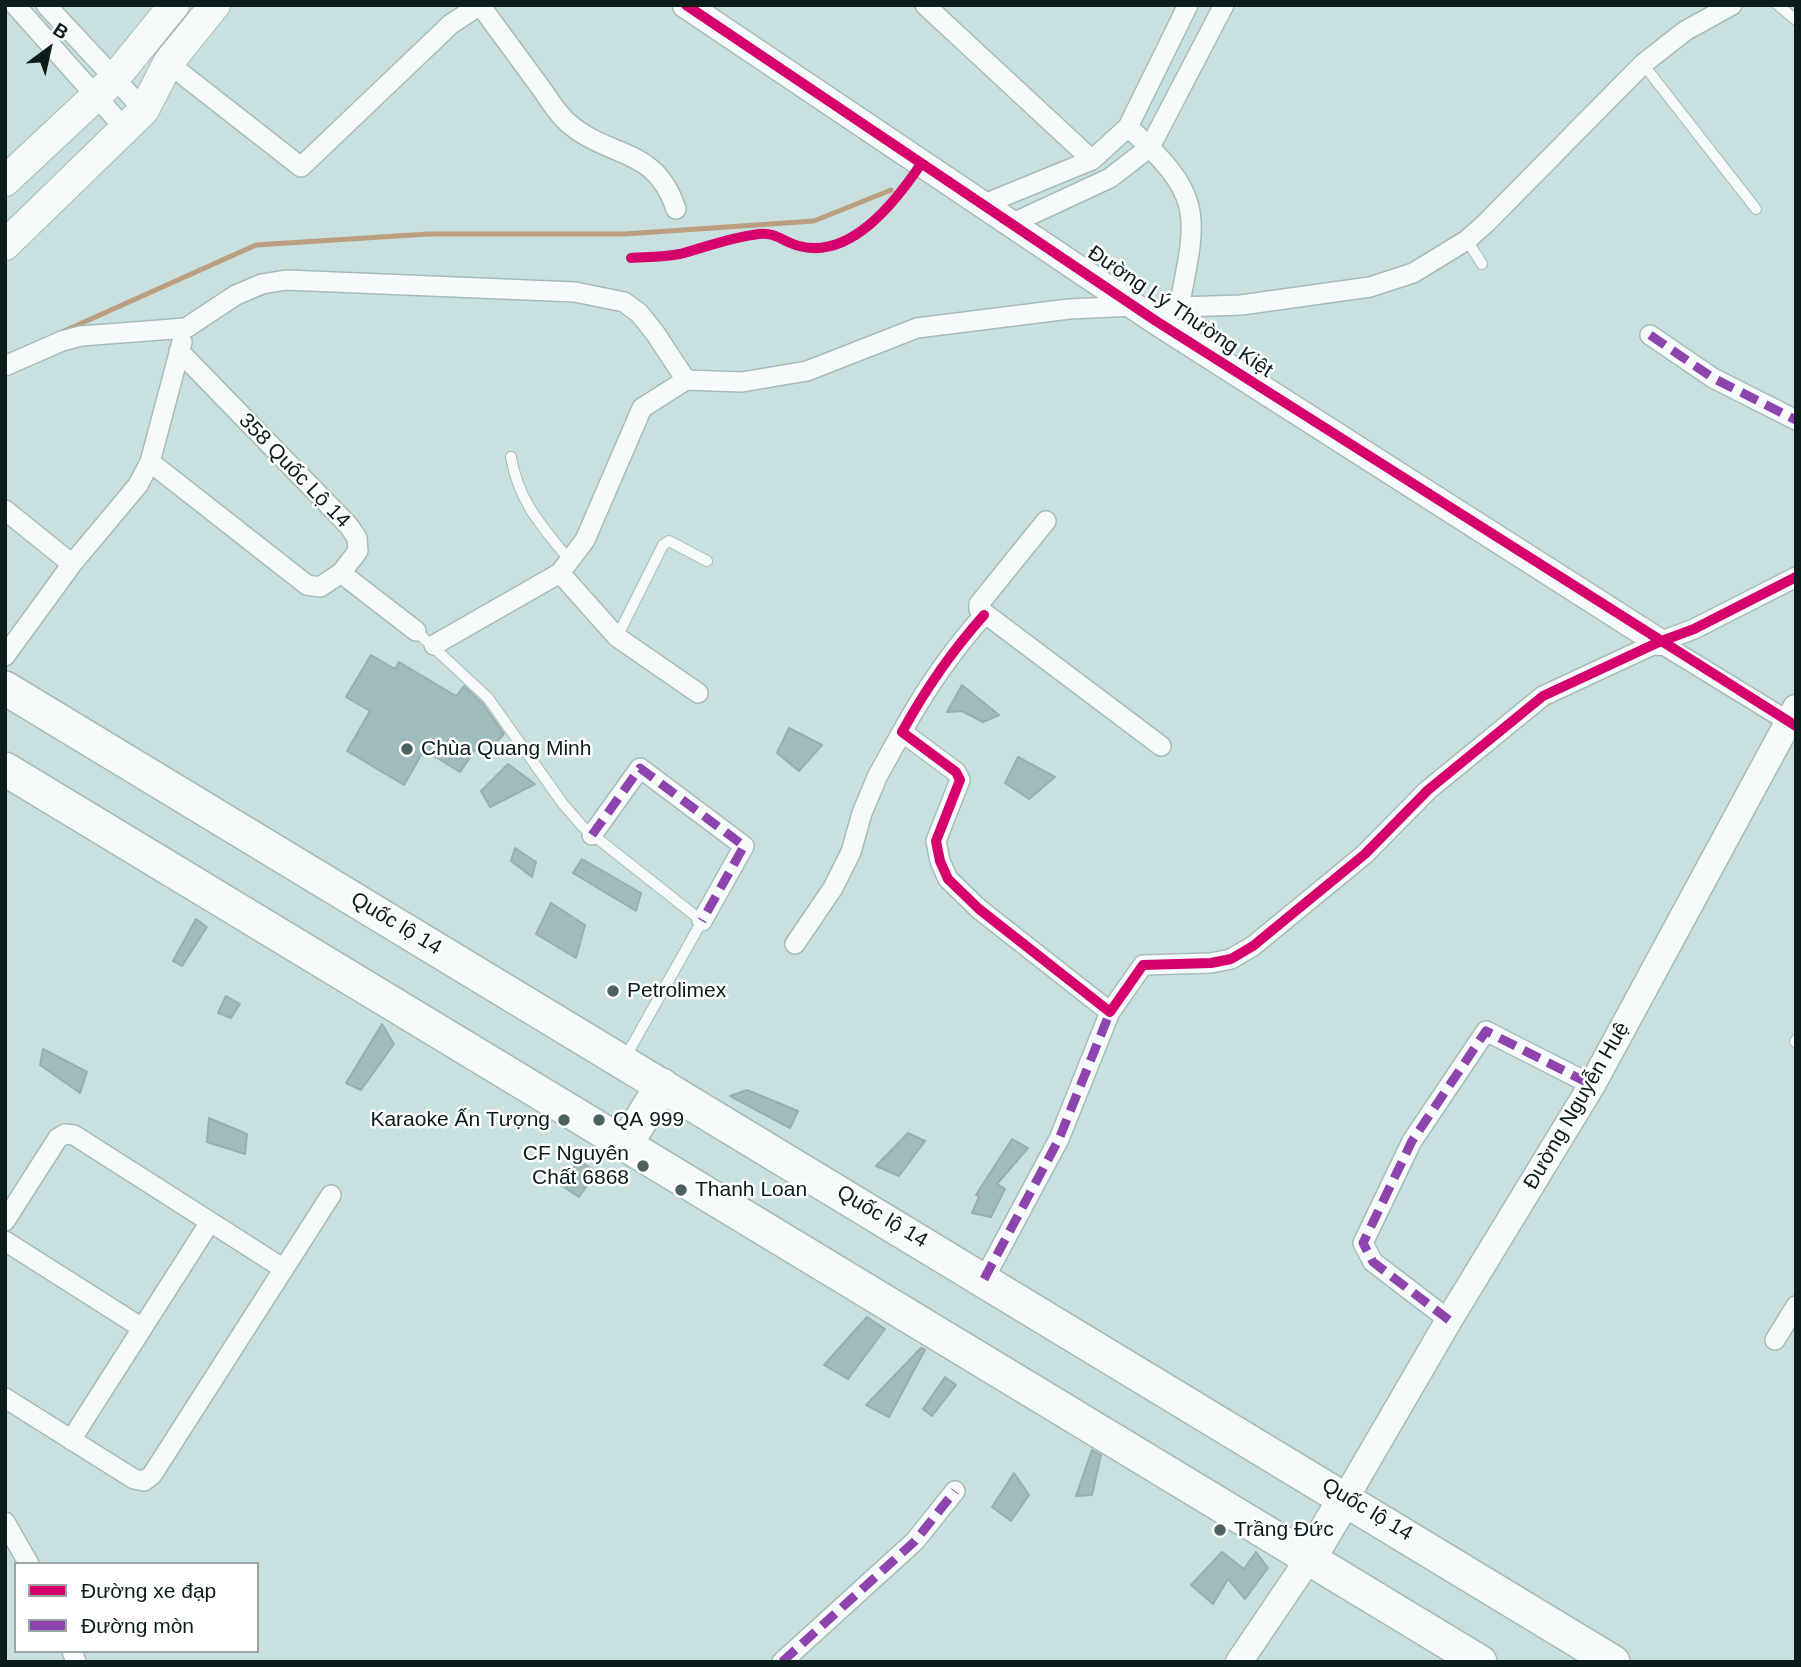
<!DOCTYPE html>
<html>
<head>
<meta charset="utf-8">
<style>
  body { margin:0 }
  #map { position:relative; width:1801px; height:1667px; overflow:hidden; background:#c8e0e0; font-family:Arial,sans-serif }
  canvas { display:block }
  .frame { position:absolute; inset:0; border:7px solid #0b1c1d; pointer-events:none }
  .legend { position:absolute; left:14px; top:1562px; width:245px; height:91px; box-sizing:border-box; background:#fff; border:2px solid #9da4a5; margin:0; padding:9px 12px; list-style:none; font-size:21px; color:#0b1c1d }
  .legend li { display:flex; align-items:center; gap:14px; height:35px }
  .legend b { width:35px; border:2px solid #9da4a5 }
  .north { position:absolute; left:14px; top:14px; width:70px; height:70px; -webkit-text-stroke:5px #fff; paint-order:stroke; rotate:33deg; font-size:19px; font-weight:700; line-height:28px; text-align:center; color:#0b1c1d }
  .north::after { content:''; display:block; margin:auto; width:24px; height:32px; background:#0b1c1d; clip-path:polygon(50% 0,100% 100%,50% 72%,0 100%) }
</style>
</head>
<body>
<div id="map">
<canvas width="1801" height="1667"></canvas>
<div class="frame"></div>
<ul class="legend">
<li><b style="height:9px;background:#d6006c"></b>Đường xe đạp</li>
<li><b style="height:9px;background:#8e44ad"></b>Đường mòn</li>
</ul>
<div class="north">B</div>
</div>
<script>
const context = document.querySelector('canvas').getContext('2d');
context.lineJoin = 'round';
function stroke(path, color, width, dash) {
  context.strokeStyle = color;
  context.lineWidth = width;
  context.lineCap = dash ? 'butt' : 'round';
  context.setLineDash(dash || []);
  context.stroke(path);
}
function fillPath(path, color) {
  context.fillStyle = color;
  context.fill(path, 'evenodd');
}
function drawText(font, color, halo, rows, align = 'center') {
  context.font = font + ' Arial,sans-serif';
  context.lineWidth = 5;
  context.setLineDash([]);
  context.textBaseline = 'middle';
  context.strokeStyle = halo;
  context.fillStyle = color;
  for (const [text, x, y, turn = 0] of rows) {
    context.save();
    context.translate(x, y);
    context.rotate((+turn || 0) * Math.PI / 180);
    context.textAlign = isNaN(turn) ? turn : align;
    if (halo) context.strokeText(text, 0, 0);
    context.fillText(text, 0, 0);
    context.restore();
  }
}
const stream = new Path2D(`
  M62,332L256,245L428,234H625L814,221L891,190`);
const building = new Path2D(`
  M371,655L395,669L399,662L456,696L464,686L483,704L504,734L496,742H481L460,772L424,750L404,785L347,751L370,711L346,697Z
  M962,685L999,715L983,722L962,711L947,712Z
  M789,728L822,745L799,771L777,753Z
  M1018,757L1055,777L1029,799L1005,783Z
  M508,764L535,784L490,807L481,791Z
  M515,848L536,862L532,877L511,861Z
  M582,859L641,893L636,911L573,873Z
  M551,903L585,925L576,958L536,934Z
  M196,919L207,927L182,966L173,961Z
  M226,996L240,1004L231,1018L218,1013Z
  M382,1024L394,1044L361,1090L346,1083Z
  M43,1049L87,1072L80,1093L40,1065Z
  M747,1090L798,1111L790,1128L730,1096Z
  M209,1118L247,1134L245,1154L207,1142Z
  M908,1133L925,1141L899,1176L876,1166Z
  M1012,1139L1028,1148L997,1184L1005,1189L991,1217L972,1213L979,1197L976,1195Z
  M579,1161L597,1172L579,1197L559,1184Z
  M867,1317L885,1329L848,1379L824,1365Z
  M921,1348L925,1350L889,1417L866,1405Z
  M945,1377L956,1385L932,1416L923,1409Z
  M1092,1450L1101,1455L1092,1495L1076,1496Z
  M1014,1473L1029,1495L1011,1521L992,1507Z
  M1222,1552L1244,1569L1256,1552L1268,1568L1245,1599L1228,1579L1213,1604L1191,1585Z`);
const lane = new Path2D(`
  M1778,5L1796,20
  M1643,64L1756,209
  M1467,240L1482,264
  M511,457C519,503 542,526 570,561
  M416,631L488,698L563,804L583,827L702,921L625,1058
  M617,637L663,545L669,541L707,561
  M1795,1042L1796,1040`);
const street = new Path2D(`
  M15,5L126,130
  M46,5L144,110
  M925,5L1092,160
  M168,63L301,167L451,24L480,5C499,31 519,58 538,84C547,96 556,112 567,122C610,160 655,145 676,209
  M1128,127C1204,196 1198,212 1179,307
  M982,205L1092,160L1128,127L1188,5
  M1013,223L1110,178L1150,147L1224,5
  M1156,321L1179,307L1241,305L1370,287L1413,273L1467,240L1486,223L1643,64L1685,31L1732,5
  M1650,335L1713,378L1796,420
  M179,351L349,526L357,538L358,551L341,573L416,631
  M5,366L62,341L81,336L186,328L236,295L262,284L286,280L575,292L624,302L639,313L655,333L686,380L742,382L807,371L917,328L1069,309L1135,306
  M150,462L307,585L320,587L341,573
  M5,510L72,564
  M1046,521L979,604V609L1161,746
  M560,573L617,637L698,693
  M984,615C951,652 925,690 902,732L956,772L960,780L936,841L940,861L948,879L979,909L1110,1012L1143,965L1211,963L1231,959L1253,946L1365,854L1428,790L1543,696L1659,642L1694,629L1796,577
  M1659,642L1796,726
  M434,645L560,573L585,540L642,408L686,380
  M5,656L72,564L138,485L150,462L182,342
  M592,835L640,768L744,846L702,921
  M795,944L833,888L851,852L862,813L878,775L902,732
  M5,1221L58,1138L65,1134L74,1135L284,1269
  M5,1241L142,1328
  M984,1279L1059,1139L1110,1012
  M1449,1320L1373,1262L1363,1243L1412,1141L1486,1031L1592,1085
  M1775,1340L1796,1306
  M5,1398L134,1479L144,1481L152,1475L331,1195
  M71,1440L210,1222
  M5,1522L29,1564
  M72,1651L76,1662
  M782,1662L915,1541L955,1491`);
const secondary = new Path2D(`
  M686,5L1156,321L1659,642
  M1346,1497L1449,1320L1592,1085L1796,708
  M1239,1662L1310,1557`);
const primary = new Path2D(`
  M5,181L114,79L174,5
  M5,245L144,110L168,63L215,5`);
const highway = new Path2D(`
  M5,688L1613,1662
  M5,769L1480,1662
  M626,1144L662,1085
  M1310,1557L1346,1497`);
const quiet = new Path2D(`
  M1650,335L1713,378L1796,420
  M592,835L640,768L744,846L702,921
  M984,1279L1059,1139L1110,1012
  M1449,1320L1373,1262L1363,1243L1412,1141L1486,1031L1592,1085
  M782,1662L915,1541L955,1491`);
const cycleway = new Path2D(`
  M686,5L1156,321L1796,726
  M631,258C647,257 664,257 680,254C706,247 732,237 759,234C776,232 783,242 799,246C851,260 896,201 921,164
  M984,615C951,652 925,690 902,732L956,772L960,780L936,841L940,861L948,879L979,909L1110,1012L1143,965L1211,963L1231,959L1253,946L1365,854L1428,790L1543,696L1659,642L1694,629L1796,577`);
const markers = [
  [407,749,7,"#4d6161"],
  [613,991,7,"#4d6161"],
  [564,1120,7,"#4d6161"],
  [599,1120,7,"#4d6161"],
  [643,1166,7,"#4d6161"],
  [681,1190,7,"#4d6161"],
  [1220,1530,7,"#4d6161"]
];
const streetNames = [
  ["Đường Lý Thường Kiệt",1180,312,34],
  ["358 Quốc Lộ 14",294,471,46],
  ["Quốc lộ 14",396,924,31],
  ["Đường Nguyễn Huệ",1577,1106,-60],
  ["Quốc lộ 14",882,1217,31],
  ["Quốc lộ 14",1367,1510,31]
];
const poiNames = [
  ["Chùa Quang Minh",421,749],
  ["Petrolimex",627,991],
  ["Karaoke Ấn Tượng",550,1120,"right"],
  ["QA 999",613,1120],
  ["CF Nguyên",629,1154,"right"],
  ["Chất 6868",629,1178,"right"],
  ["Thanh Loan",695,1190],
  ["Trầng Đức",1234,1530]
];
stroke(stream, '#bb9d7f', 5);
fillPath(building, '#9fbbbc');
stroke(building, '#9aadad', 2);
stroke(lane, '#a8bbbb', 12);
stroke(street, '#a8bbbb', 22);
stroke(secondary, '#a8bbbb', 29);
stroke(primary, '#a8bbbb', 32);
stroke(highway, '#a8bbbb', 36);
stroke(lane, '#f7fafa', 10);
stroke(street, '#f7fafa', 19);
stroke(secondary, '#f7fafa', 26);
stroke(primary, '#f7fafa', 30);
stroke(highway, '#f7fafa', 33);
stroke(quiet, '#8e44ad', 9, [18, 9]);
stroke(cycleway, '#d6006c', 10);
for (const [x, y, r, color] of markers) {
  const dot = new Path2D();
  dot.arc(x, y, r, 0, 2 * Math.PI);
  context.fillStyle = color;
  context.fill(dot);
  stroke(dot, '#fff', 2.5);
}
drawText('21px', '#0b1c1d', '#fff', streetNames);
drawText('21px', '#0b1c1d', '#fff', poiNames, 'left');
</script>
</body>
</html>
